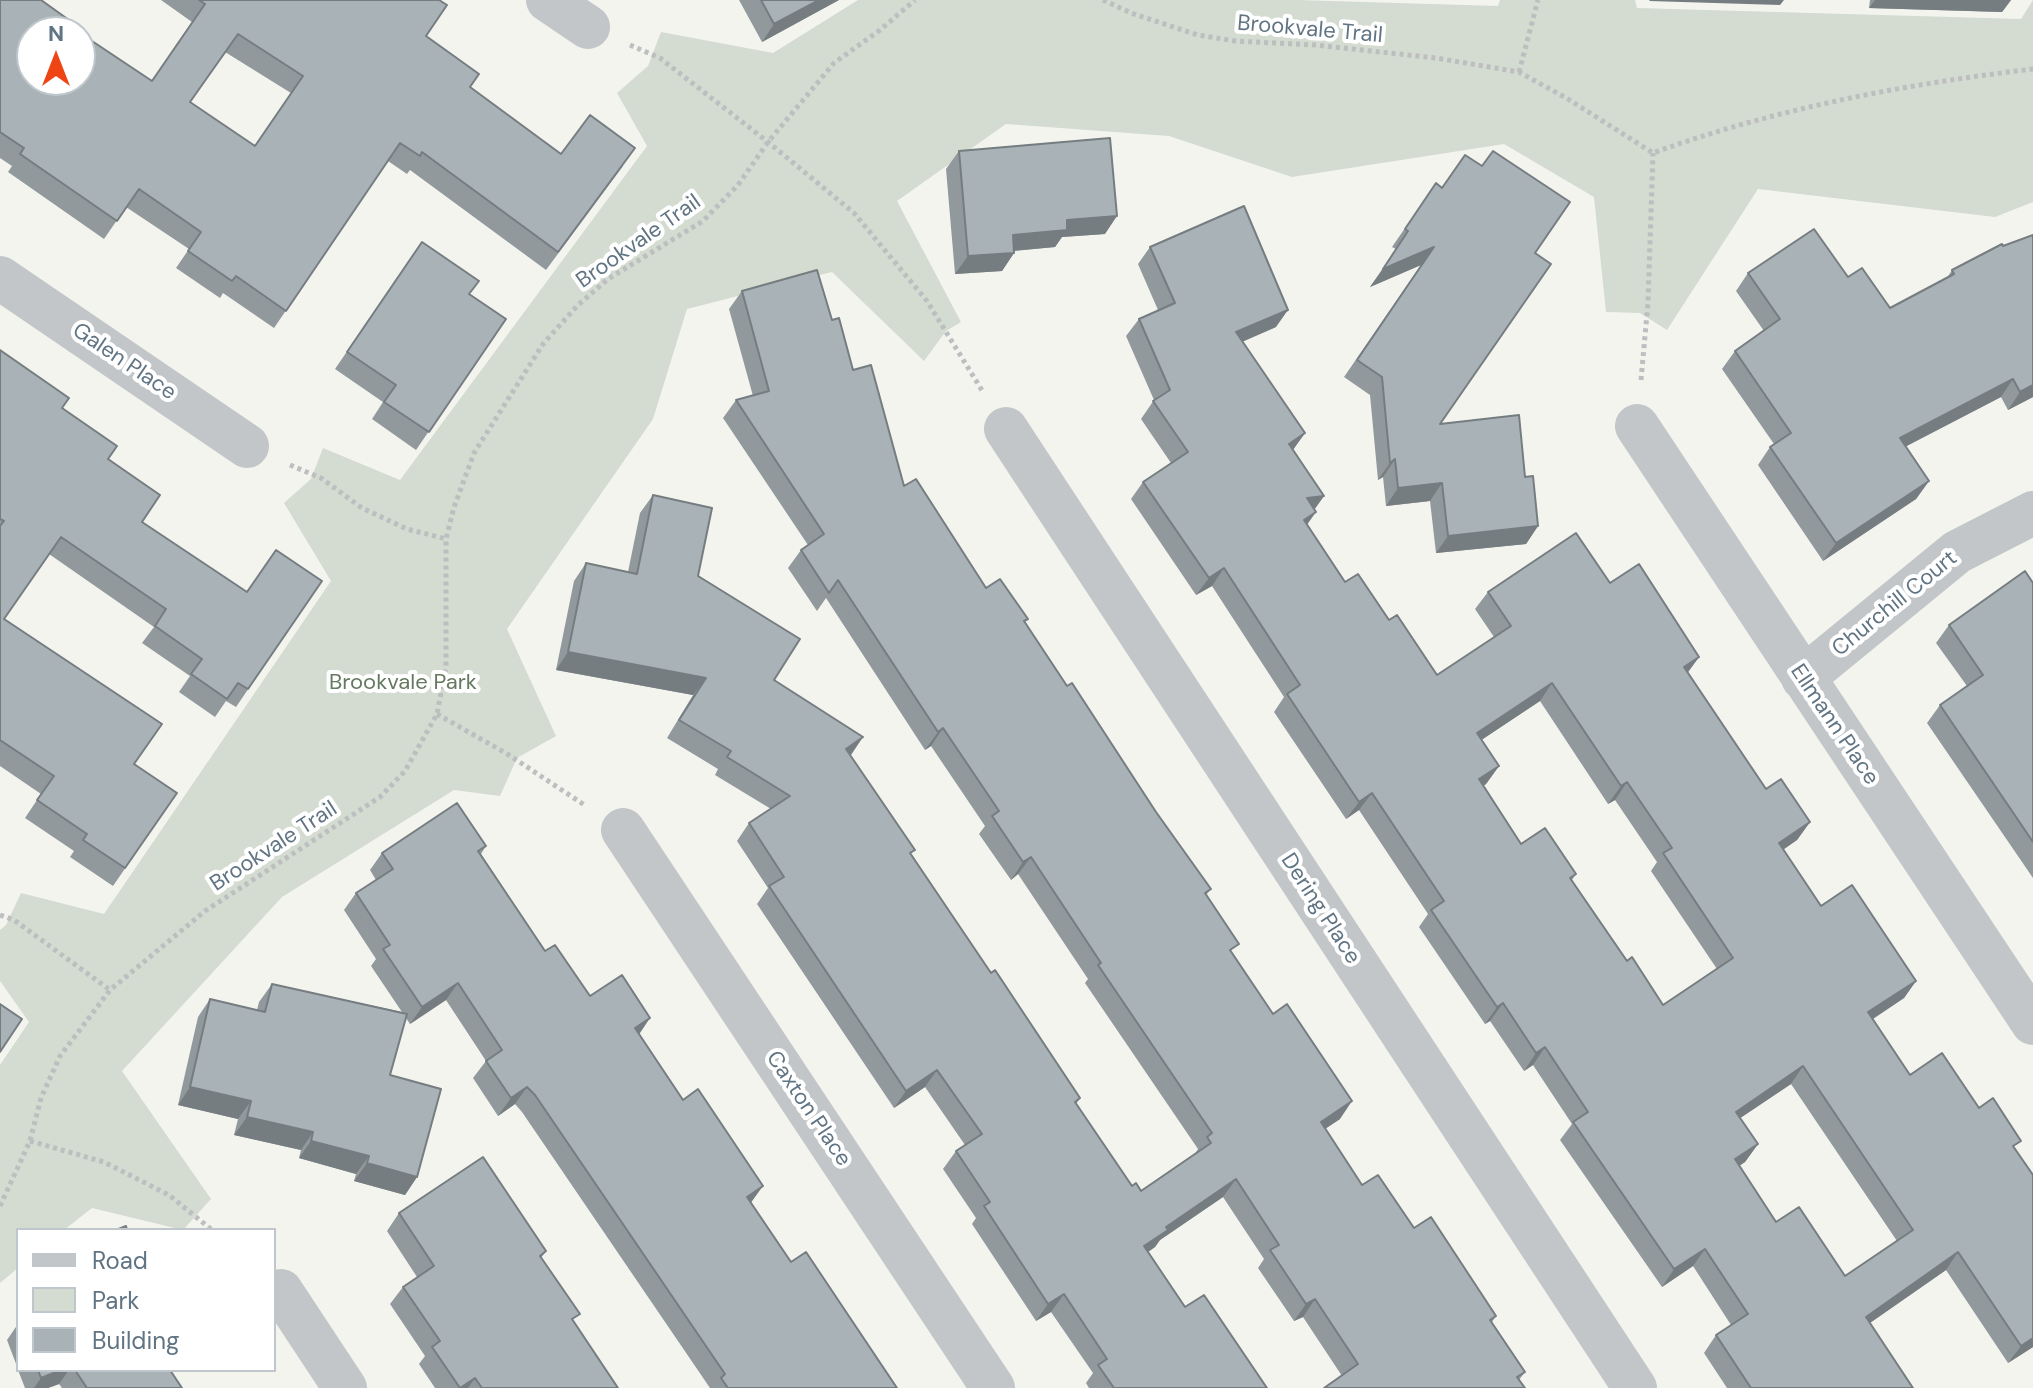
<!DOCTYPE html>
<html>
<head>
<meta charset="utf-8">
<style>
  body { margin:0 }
  #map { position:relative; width:2033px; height:1388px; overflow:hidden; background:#f4f4ef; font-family:"DM Sans",sans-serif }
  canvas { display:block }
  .legend { position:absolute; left:16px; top:1228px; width:260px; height:144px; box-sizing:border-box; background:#fff; border:2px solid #bfc7cd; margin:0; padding:10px 14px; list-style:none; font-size:24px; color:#607483 }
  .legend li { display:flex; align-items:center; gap:16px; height:40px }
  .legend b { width:40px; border:2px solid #bfc7cd }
  .north { position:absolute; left:16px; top:16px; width:80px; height:80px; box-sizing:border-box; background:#fff; border:2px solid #bfc7cd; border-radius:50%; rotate:0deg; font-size:22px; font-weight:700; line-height:32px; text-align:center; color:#607483 }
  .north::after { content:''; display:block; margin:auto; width:28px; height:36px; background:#ef4514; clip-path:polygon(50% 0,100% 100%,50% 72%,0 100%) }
</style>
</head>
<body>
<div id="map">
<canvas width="2033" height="1388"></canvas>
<ul class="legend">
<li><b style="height:10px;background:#c2c6c9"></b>Road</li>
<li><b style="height:22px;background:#d4dbd0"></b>Park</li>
<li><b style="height:22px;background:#a9b2b7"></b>Building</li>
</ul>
<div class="north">N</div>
</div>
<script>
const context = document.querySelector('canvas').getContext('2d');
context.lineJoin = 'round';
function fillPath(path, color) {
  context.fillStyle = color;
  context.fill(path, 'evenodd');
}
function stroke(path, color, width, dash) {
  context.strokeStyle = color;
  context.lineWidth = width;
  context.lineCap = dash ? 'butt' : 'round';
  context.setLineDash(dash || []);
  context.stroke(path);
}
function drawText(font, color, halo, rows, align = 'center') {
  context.font = font + ' "DM Sans",sans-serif';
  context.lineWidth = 8;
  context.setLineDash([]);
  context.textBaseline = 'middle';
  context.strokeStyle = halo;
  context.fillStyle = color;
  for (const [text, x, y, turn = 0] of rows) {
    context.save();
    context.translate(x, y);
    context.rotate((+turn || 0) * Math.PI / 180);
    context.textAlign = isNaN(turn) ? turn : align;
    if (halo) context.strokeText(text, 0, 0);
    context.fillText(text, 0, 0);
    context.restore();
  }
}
const green = new Path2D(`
  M858,0H1298L1498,6L1500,0H1635L1637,8L2021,19L2033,0V202L1995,217L1758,189L1667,330L1640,313L1606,312L1594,197L1504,144L1292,177L1169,136L1006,124L897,201L961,322L946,331L924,361L832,272L687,309L653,419L507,629L556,736L517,758L500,796L454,790L282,897L122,1071L211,1199L183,1230L92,1208L64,1230H18V1268L0,1283V1065L29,1022L0,981V930L6,925L21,893L104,914L331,581L284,503L311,479L323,448L400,480L647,146L617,93L648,66L661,32L773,53Z`);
const path = new Path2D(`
  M1103,0L1131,13L1198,35L1235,41L1315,45L1436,58L1519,72L1568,99L1653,153C1774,109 1905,84 2033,69
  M630,45L660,58L768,142L854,213L927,301L983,392
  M1519,72L1538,0
  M1641,380L1648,303L1653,153
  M290,465L321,478L362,508L407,529L446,539
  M437,714L509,755L586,806
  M0,915L14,920L110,990
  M30,1141L104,1162L169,1195L212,1230
  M0,1206L30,1141L41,1098L60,1056L110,990L205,911L380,797L405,771L437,714L446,667V539L454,507L474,453L543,344L577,306L608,279L703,221L738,185L768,142L834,63L880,30L915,0`);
const street = new Path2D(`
  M548,0L588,27
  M0,278L247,446
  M1637,426L2033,1023
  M1006,429L1635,1388
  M1803,678L1957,552L2033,513
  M623,830L993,1388
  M281,1291L345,1388`);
const wall = new Path2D(`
  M0,0L67,24L152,81L192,22L161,0H439L426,36L470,87L561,154L623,166L546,270L410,170L407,174L388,161L274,328L223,293L220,298L176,268L189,249L126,207L104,239L8,172L12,166L0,158ZM225,52L291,93L255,146L190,102Z
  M739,0H839L762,42Z
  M1870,0H2011L2002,12L1869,8Z
  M959,151L1105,234L1062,237L1055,247L1014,251V253L1002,271L955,274L946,169Z
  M1436,183L1535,253L1440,424L1525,477L1538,526L1526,544L1436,553L1430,501L1386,506L1383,477L1378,480L1370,395L1344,377L1421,265L1370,287L1396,249L1392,247Z
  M2033,235V397L2008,410L2001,397L1905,447L1929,481L1916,499L1823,561L1758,465L1770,447L1774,444L1722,369L1735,351L1764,331L1736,291L1748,273L1848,277L1890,308L1947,278L1952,270L2003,246Z
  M422,242L469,294L506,319L416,450L372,419L383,402L335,369Z
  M1150,247L1276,327L1242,342L1305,433L1293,450L1324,496L1314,510L1307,524L1345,582L1389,620L1437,675L1494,637L1475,609L1488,592L1610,583L1699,657L1687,673L1766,789L1810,822L1797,840L1783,850L1821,906L1916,981L1904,998L1873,1019L1910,1075L1979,1108L2015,1149L2033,1175V1347L2008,1363L1946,1270L1870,1323L1913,1388H1727L1704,1353L1716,1335L1731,1325L1693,1266L1662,1287L1560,1140L1572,1124L1533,1065L1524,1071L1490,1021L1485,1024L1419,927L1428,914L1359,810L1346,819L1274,712L1284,697L1212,586L1196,595L1131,499L1143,482L1171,463L1141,419L1154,400L1126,336L1139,319L1158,310L1138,264ZM1540,701L1608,804L1615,800L1657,862L1651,871L1717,969L1663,1005L1627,961L1572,880L1576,874L1521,844L1483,786L1486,784L1499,766L1481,740ZM1791,1084L1897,1241L1845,1276L1776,1222L1739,1166L1745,1162L1758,1144L1740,1118Z
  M742,291L832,320L904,486L986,588L1025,623L1067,686L1211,889L1206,895L1232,953L1340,1119L1325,1129L1362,1185L1414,1228L1496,1316L1492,1322L1525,1372L1519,1380L1342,1376L1303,1317L1294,1321L1258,1268L1264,1259L1223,1197L1160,1240L1155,1247L1148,1252L1185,1307L1267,1388H1089L1086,1383L1093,1373L1051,1312L1036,1321L972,1224L976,1218L943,1169L956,1151L965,1145L925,1087L894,1108L757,904L768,888L737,841L749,823L771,809L715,775L718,769L667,738L693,695L556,670L574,581L586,563L628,572L640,513L653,495L698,576L774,680L850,755L912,855L991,973L1080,1098L1076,1104L1132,1186L1141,1191L1195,1154L1198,1149L1085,983L1088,979L1018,874L1011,880L979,834L985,826L931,746L925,750L826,598L817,611L788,568L801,550L808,545L723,418L736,400L753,396L729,309Z
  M0,350L62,408L108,459L142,522L247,592L322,581L236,707L226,701L215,717L179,692L190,676L142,643L154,627L49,554L4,619L134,764L177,793L113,886L70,857L74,851L25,818L41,794L0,766Z
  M2033,583V878L1927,723L1940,705L1967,686L1936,643L1949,625Z
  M486,846L481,854L545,951L590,996L639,1034L791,1262L897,1388H710L522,1112L515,1104L498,1116L473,1078L486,1061L446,1000L410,1024L406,1018L390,1075L417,1177L405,1195L354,1181L356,1174L299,1158L301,1150L234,1135L238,1119L178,1105L198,1017L210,999L257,1010L259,1002L272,984L402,1012L371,966L376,959L344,910L356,893L376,880L370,870L382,853Z
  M399,1213L546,1251L541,1258L574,1322L618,1388H435L419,1364L425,1356L390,1304L403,1287L417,1277L387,1231Z
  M18,1324V1369L7,1340Z
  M18,1370H170L182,1388H62L59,1384L48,1388H25Z`);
const shadedWall = new Path2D(`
  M819,0H839L762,42L774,24Z
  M1650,0H1784L1780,5L1649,1Z
  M1875,0H2011L2002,12L1869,8Z
  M1117,216L1105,234L1062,237L1055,247L1000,252L1013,235L1067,220Z
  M1434,247L1421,265L1370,287L1383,269Z
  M1014,253L1002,271L955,274L968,256Z
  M1288,310L1276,327L1223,350L1236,332Z
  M2013,379L2001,397L1887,456L1900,438Z
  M2033,385V397L2008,410L2020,392Z
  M1305,433L1292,451L1289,444Z
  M1395,459L1383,477L1378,480L1390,463Z
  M1929,481L1916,499L1823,561L1836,543Z
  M1442,483L1430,501L1386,506L1398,488Z
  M1324,496L1311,514L1307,498Z
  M1316,512L1304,529V520Z
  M1538,526L1526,544L1436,553L1448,536Z
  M1224,568L1212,586L1196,595L1209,578Z
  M568,652L706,678L693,695L556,670Z
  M1699,657L1686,675L1684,667Z
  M1552,683L1540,701L1465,751L1477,733Z
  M943,728L931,746L925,750L938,732Z
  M863,737L851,755L846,749Z
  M1499,766L1486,784L1467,797L1479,779Z
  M1627,782L1615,800L1608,804L1621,786Z
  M1372,793L1359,810L1346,819L1359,802Z
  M1810,822L1797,840L1766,861L1779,843Z
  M1031,857L1018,874L1011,880L1023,862Z
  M1916,981L1904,998L1856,1030L1868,1012Z
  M458,983L446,1000L410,1024L422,1007Z
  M1503,1003L1490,1021L1485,1024L1497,1007Z
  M650,1018L638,1036L635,1028Z
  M1545,1047L1533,1065L1524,1071L1536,1053Z
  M1803,1066L1791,1084L1724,1129L1736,1112Z
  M937,1070L925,1087L894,1108L906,1091Z
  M190,1087L251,1101L238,1119L178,1105Z
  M527,1087L515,1104L498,1116L511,1098Z
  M1352,1101L1340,1119L1308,1140L1321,1122Z
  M247,1117L313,1132L301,1150L234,1135Z
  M311,1141L369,1156L356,1174L299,1158Z
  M1758,1144L1745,1162L1722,1177L1735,1159Z
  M367,1163L417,1177L405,1195L354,1181Z
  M1236,1179L1223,1197L1160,1240L1155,1247L1132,1263L1144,1246L1166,1227Z
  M763,1186L750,1204L747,1197Z
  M1705,1249L1693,1266L1662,1287L1674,1269Z
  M1958,1252L1946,1270L1854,1334L1866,1317Z
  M1064,1294L1051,1312L1036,1321L1048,1304Z
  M1315,1299L1303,1317L1294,1321L1306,1304Z
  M2033,1338V1347L2008,1363L2021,1346Z
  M61,1370H69L59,1384L48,1388H34L41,1378Z
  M475,1378L468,1388H461Z`);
const building = new Path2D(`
  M0,0H41L69,20L67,24L79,32H32V80H80V33L152,81L205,4L199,0H439L447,5L426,36L479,74L470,87L561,154L590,115L635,148L558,252L422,152L420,156L400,143L286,311L236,276L232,281L188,251L201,232L139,189L117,221L20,154L24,148L0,132ZM238,34L303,76L255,146L190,102Z
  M761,0H819L774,24Z
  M1110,138L1117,216L1067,220V230L1013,235L1014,253L968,256L959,151Z
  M1493,151L1570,202L1535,253L1551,264L1440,424L1519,415L1525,477L1533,476L1538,526L1448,536L1442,483L1398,488L1395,459L1390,463L1382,377L1357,360L1434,247L1383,269L1408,231L1405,229L1436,183L1442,188L1465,155L1482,166Z
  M1244,206L1288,310L1236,332L1305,433L1289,444L1324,496L1307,498L1316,512L1304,520L1345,582L1358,574L1389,620L1397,615L1437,675L1511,626L1488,592L1576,533L1610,583L1639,564L1699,657L1684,667L1766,789L1781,779L1810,822L1779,843L1821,906L1852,885L1916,981L1868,1012L1910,1075L1942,1053L1979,1108L1993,1098L2021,1141L2013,1146L2033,1175V1338L2021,1346L1958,1252L1866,1317L1913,1388H1751L1716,1335L1748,1314L1705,1249L1674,1269L1573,1122L1588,1112L1545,1047L1536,1053L1503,1003L1497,1007L1431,910L1444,901L1372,793L1359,802L1287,694L1300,685L1224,568L1209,578L1143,482L1188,452L1153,401L1170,390L1139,319L1175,303L1150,247ZM1552,683L1621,786L1627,782L1672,848L1663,853L1733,958L1663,1005L1632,957L1627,961L1570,878L1576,874L1545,828L1521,844L1479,779L1499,766L1477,733ZM1803,1066L1913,1230L1845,1276L1799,1207L1776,1222L1735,1159L1758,1144L1736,1112Z
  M1814,229L1848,277L1862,268L1890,308L1954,274L1952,270L2002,244L2003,246L2033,235V385L2020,392L2013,379L1900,438L1929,481L1836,543L1770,447L1791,433L1735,351L1780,319L1748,273Z
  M422,242L479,281L469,294L506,319L429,432L384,402L396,385L347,352Z
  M817,270L832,320L839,318L853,370L871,365L904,486L916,479L986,588L1000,579L1028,619L1024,621L1067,686L1072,683L1156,812L1211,889L1205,893L1239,944L1230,950L1273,1014L1287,1004L1352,1101L1321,1122L1362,1185L1378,1175L1414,1228L1431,1217L1496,1316L1490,1320L1525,1372L1517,1377L1525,1388H1324L1358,1364L1315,1299L1306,1304L1270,1250L1279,1245L1236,1179L1166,1227L1168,1230L1144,1246L1185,1307L1204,1295L1267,1388H1114L1098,1365L1107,1359L1064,1294L1048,1304L984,1206L990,1202L956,1151L982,1134L937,1070L906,1091L769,886L784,877L749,823L790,796L727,757L731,751L679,720L706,678L568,652L586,563L637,574L653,495L712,508L698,576L800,639L774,680L863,737L846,749L915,850L910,853L991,973L995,970L1080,1098L1075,1102L1132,1186L1136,1183L1141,1191L1211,1143L1207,1137L1212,1133L1098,965L1101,963L1031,857L1023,862L992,816L999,811L943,728L938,732L838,580L829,593L801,550L824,534L736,400L769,391L742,291Z
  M0,350L69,398L62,408L117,446L108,459L160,495L142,522L247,592L276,550L322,581L248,689L238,683L227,699L191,674L202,659L155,626L166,609L61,537L4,619L162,724L134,764L177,793L125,868L83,840L87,834L37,800L54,776L0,740V526L4,521L0,519Z
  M2025,571L2033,583V842L1940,705L1983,675L1949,625Z
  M457,803L486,846L478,851L545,951L555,945L590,996L622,975L650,1018L635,1028L683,1100L698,1089L763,1186L747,1197L791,1262L806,1252L897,1388H728L721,1378L725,1374L535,1095L527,1087L511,1098L486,1061L502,1050L458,983L422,1007L383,949L390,945L356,893L393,869L382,853Z
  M272,984L407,1014L390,1075L441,1089L417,1177L367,1163L369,1156L311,1141L313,1132L247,1117L251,1101L190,1087L210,999L265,1012Z
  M0,1004L22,1019L0,1052Z
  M483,1157L546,1251L540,1256L580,1314L572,1319L618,1388H482L475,1378L460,1388L432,1347L440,1341L403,1287L434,1266L399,1213Z
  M126,1226L127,1230H116Z
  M38,1370H61L41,1378Z
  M75,1370H170L182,1388H87Z`);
const streetNames = [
  ["Brookvale Trail",1310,30,5],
  ["Brookvale Trail",639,242,-35],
  ["Galen Place",124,362,34],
  ["Churchill Court",1895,604,-39],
  ["Ellmann Place",1834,725,56],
  ["Brookvale Trail",274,847,-33],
  ["Dering Place",1320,909,57],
  ["Caxton Place",808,1109,56]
];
const parkNames = [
  ["Brookvale Park",403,683]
];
fillPath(green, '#d4dbd0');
stroke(path, '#bcbec0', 5, [4, 4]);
stroke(street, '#c2c6c9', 44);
fillPath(wall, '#91999d');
fillPath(shadedWall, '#767d80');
fillPath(building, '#a9b2b7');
stroke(building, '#767d80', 2);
drawText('22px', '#607483', '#fff', streetNames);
drawText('22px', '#657960', '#fff', parkNames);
</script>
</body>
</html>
